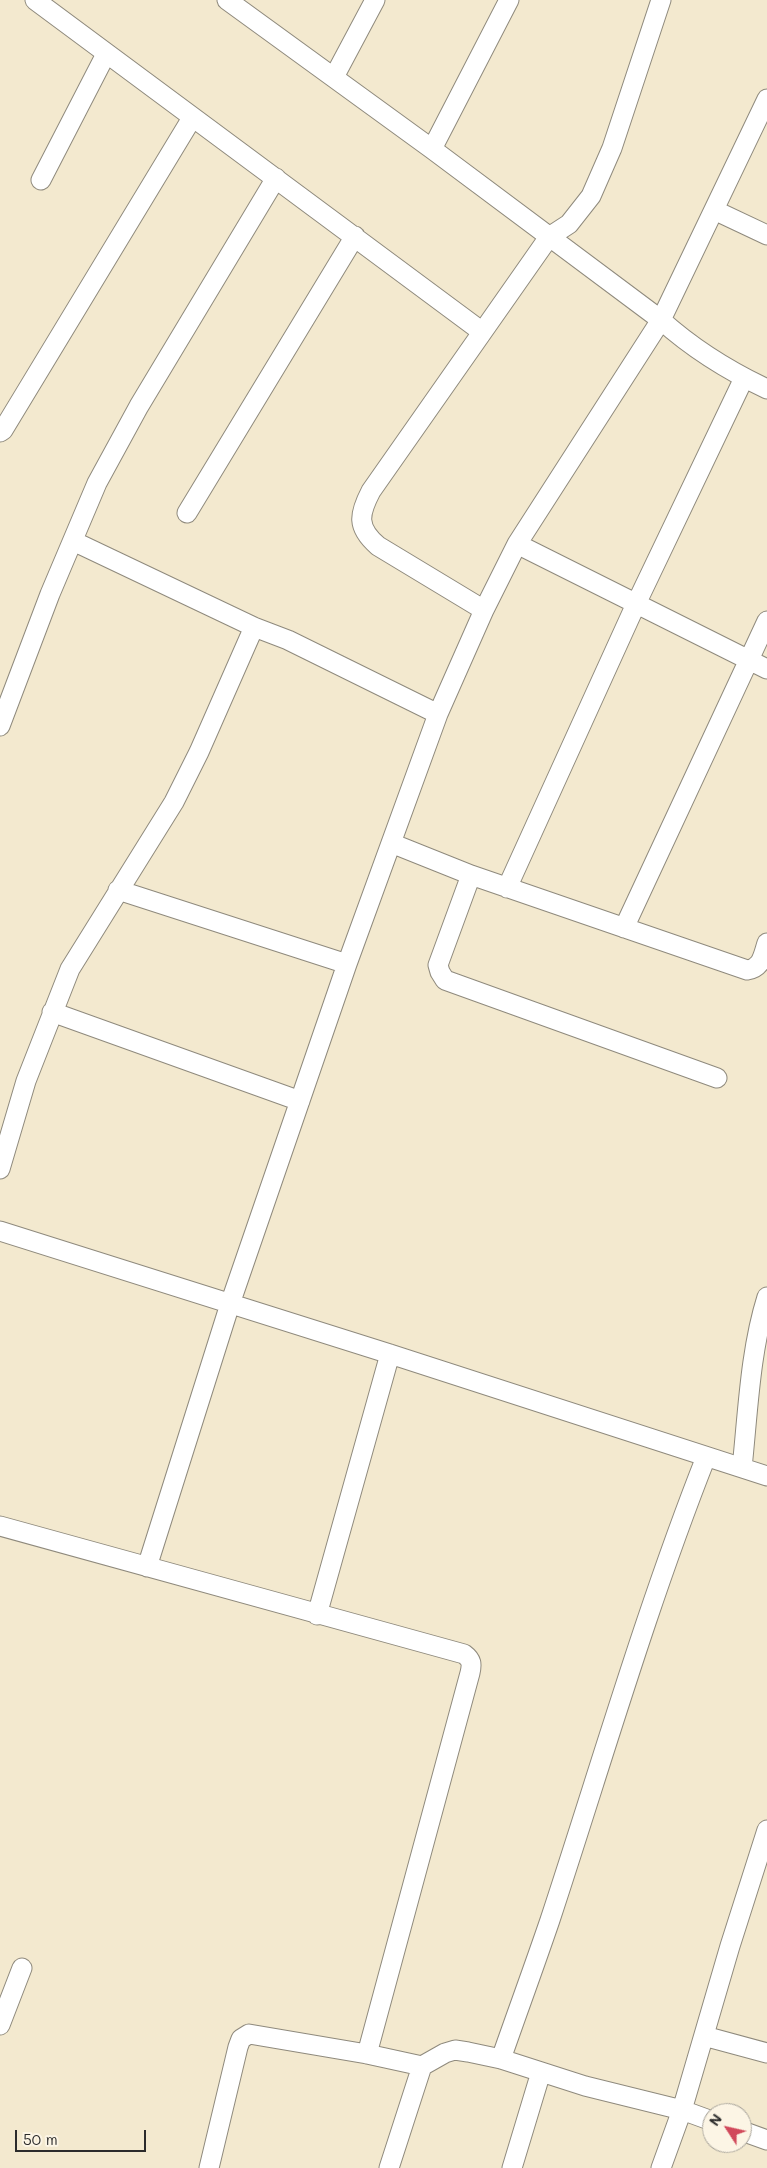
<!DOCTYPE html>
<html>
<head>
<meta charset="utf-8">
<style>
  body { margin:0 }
  #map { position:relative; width:767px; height:2168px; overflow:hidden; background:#f3e9cf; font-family:Mali,sans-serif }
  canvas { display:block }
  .north { position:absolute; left:702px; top:2103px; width:50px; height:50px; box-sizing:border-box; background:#fcf5e5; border:1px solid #a8a49b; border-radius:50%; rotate:305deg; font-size:14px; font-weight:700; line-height:20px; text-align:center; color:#2b2b2b }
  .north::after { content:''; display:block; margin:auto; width:18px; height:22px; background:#d1495b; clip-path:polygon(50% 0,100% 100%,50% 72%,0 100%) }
  .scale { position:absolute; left:15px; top:2130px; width:131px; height:22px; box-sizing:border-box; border:2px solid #2b2b2b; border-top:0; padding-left:6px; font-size:15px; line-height:18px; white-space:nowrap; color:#2b2b2b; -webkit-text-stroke:4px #fcf5e5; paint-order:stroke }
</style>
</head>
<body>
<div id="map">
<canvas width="767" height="2168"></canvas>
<div class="north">N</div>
<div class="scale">50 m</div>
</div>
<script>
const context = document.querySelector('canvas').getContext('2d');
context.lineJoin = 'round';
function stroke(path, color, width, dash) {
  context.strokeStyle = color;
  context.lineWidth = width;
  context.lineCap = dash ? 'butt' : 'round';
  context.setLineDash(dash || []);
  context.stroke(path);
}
const minor = new Path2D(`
  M35,0L481,331
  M227,0L432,149L661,320C692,348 729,371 767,389
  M334,77L375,0
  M432,149L509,0
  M41,180L106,54
  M714,210L767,235
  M0,432L3,430L192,118
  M187,513L355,236
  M73,541L254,627L288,640L438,714
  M517,544L767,669
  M484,610L378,546C356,527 359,514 371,491L549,237L569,224L591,196L612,148L661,0
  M0,726L50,594L97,483L139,406L276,178
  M391,843L471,875L747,970C762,968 763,955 767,943
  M471,875L438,965L440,972L445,980L717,1078
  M507,888L636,604L744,378
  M118,890L347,964
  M624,928L767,621
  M52,1012L300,1101
  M0,1169L26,1081L70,969L174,802L199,752L254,627
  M0,1231L390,1354L767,1476
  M742,1468C748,1412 750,1351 767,1297
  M0,1526L464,1654C472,1660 472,1664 470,1673L367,2054
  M147,1567L230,1304L347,964L438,714L484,610L517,544L661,320L767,99
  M317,1615L390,1354
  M0,2025L22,1968
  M704,2036L767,2053
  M501,2059C517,2013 534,1967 550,1920C601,1765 646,1609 706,1457
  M742,2131L767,2140
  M209,2168L238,2047L241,2039L249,2034L367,2054L422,2066L445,2053L455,2050L468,2052L501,2059L585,2086L682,2110L712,2121
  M389,2168L422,2066
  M512,2168L541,2072
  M661,2168L682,2110L730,1946L767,1830`);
stroke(minor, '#8f8a7d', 21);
stroke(minor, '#fff', 19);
</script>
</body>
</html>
